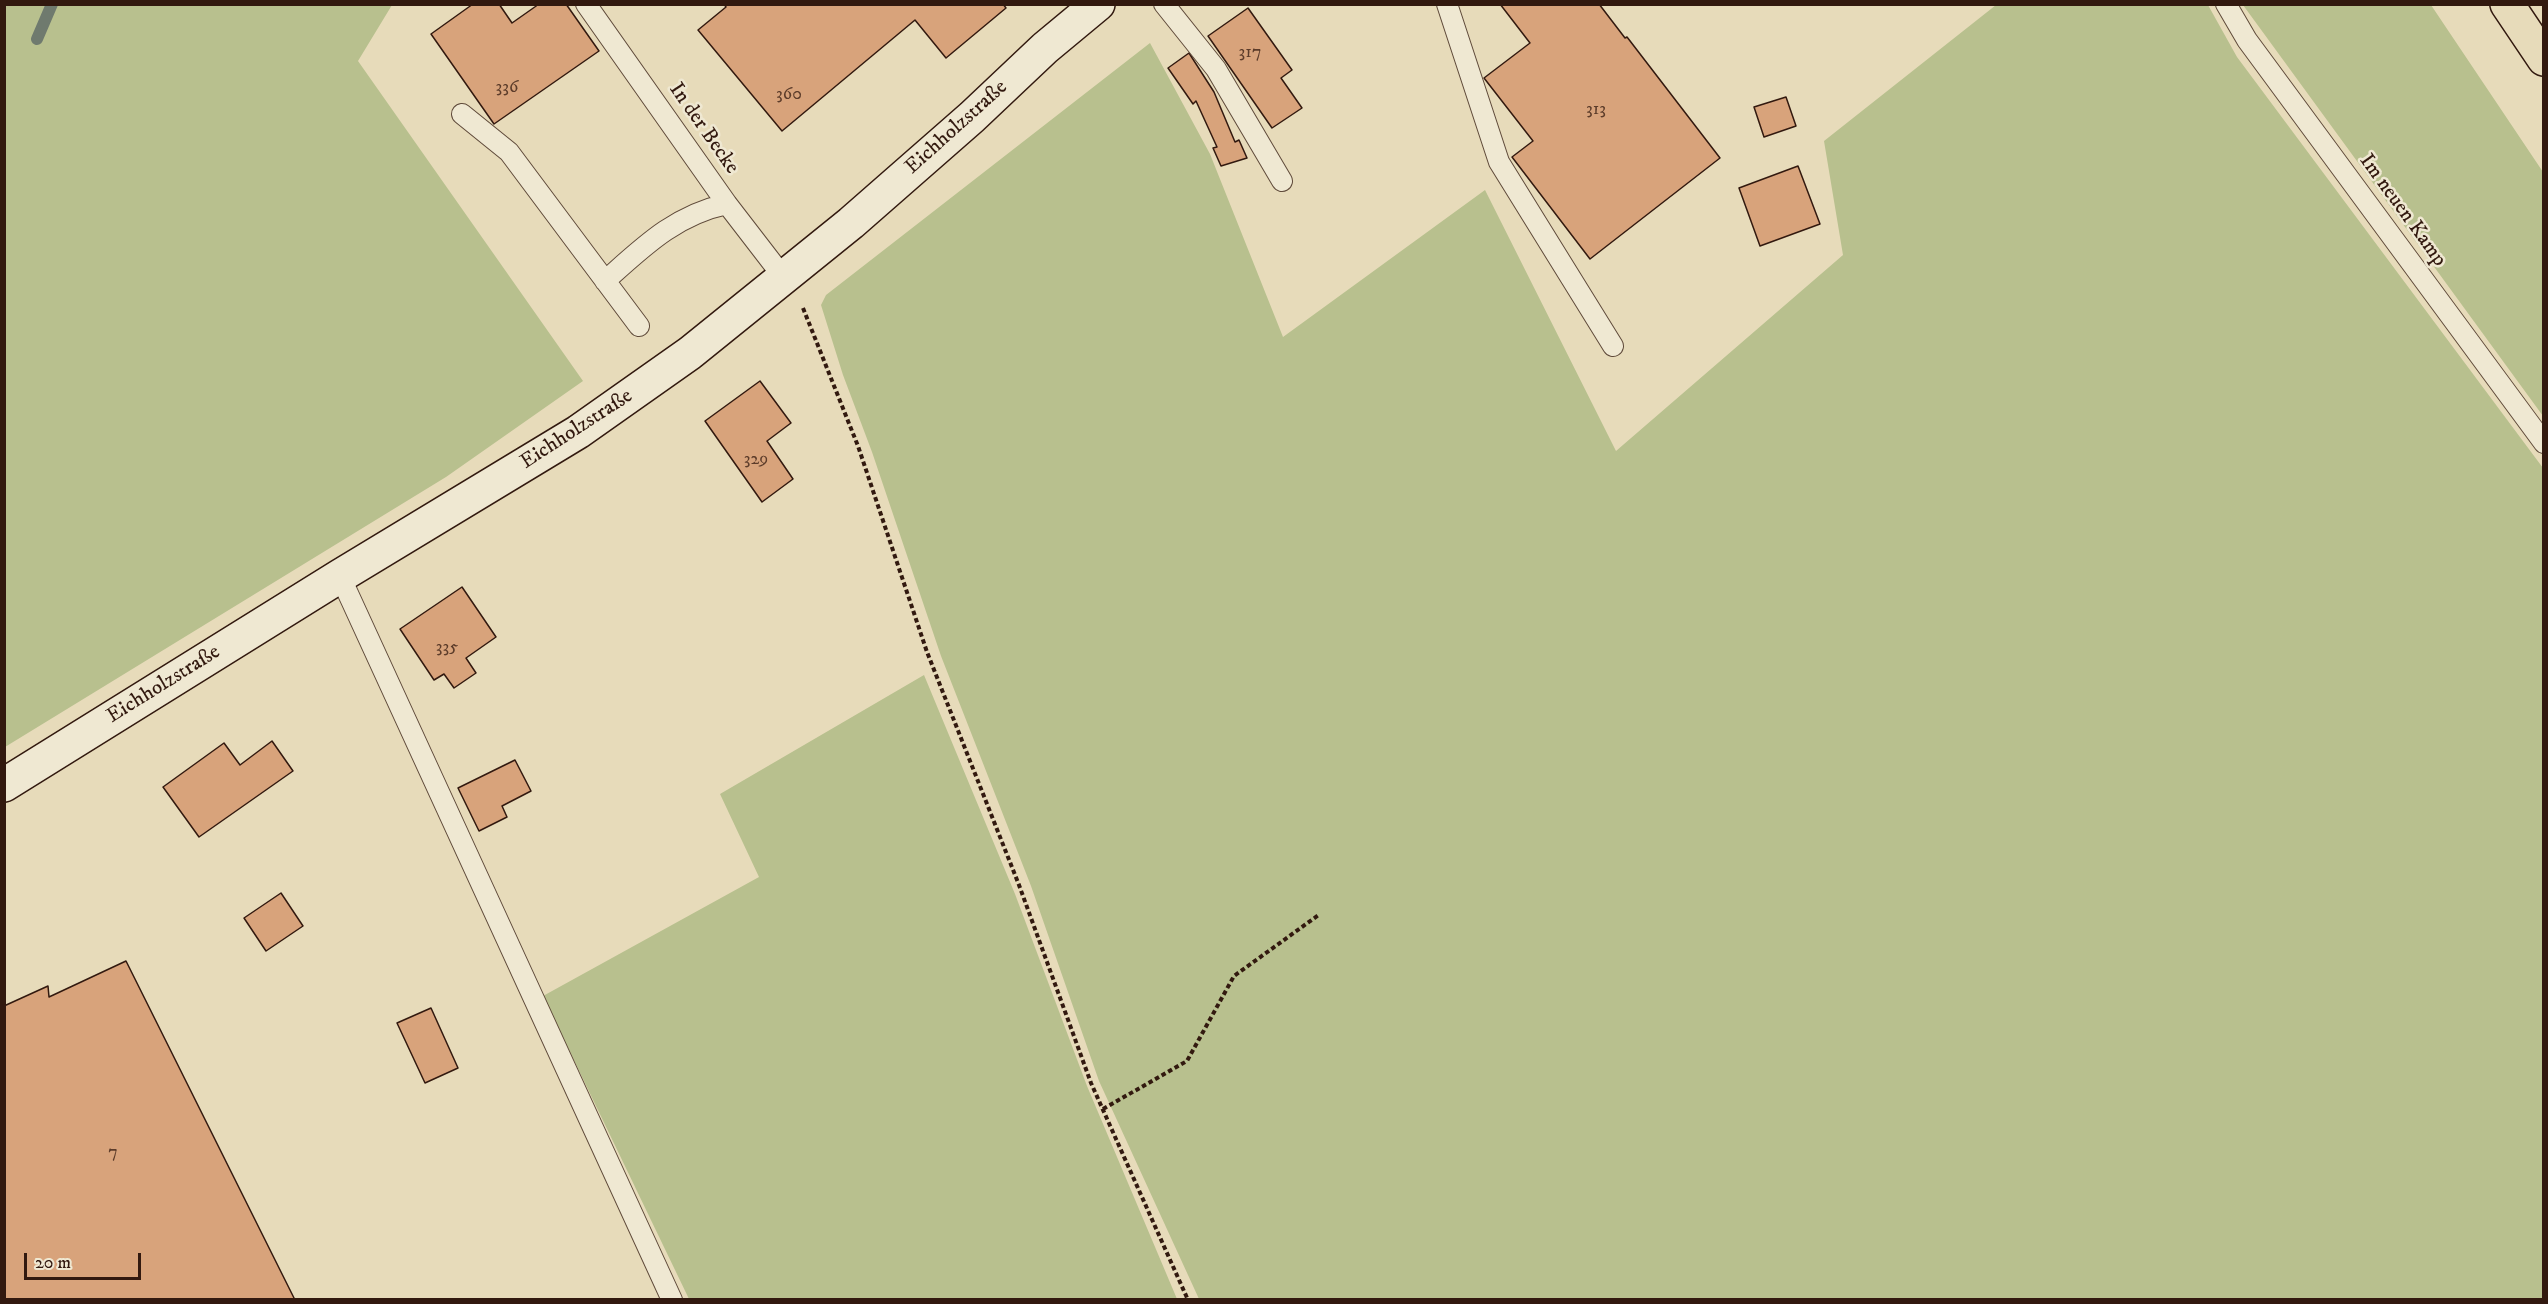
<!DOCTYPE html>
<html>
<head>
<meta charset="utf-8">
<style>
  body { margin:0 }
  #map { position:relative; width:2548px; height:1304px; overflow:hidden; background:#e7dbba; font-family:"IM FELL DW Pica",serif }
  canvas { display:block }
  .frame { position:absolute; inset:0; border:6px solid #32190f; pointer-events:none }
  .scale { position:absolute; left:24px; top:1253px; width:117px; height:27px; box-sizing:border-box; border:3px solid #32190f; border-top:0; padding-left:8px; font-size:18px; line-height:21px; white-space:nowrap; color:#32190f; -webkit-text-stroke:4px #efe8d2; paint-order:stroke }
</style>
</head>
<body>
<div id="map">
<canvas width="2548" height="1304"></canvas>
<div class="frame"></div>
<div class="scale">20 m</div>
</div>
<script>
const context = document.querySelector('canvas').getContext('2d');
context.lineJoin = 'round';
function fillPath(path, color) {
  context.fillStyle = color;
  context.fill(path, 'evenodd');
}
function stroke(path, color, width, dash) {
  context.strokeStyle = color;
  context.lineWidth = width;
  context.lineCap = dash ? 'butt' : 'round';
  context.setLineDash(dash || []);
  context.stroke(path);
}
function drawText(font, color, halo, rows, align = 'center') {
  context.font = font + ' "IM FELL DW Pica",serif';
  context.lineWidth = 5;
  context.setLineDash([]);
  context.textBaseline = 'middle';
  context.strokeStyle = halo;
  context.fillStyle = color;
  for (const [text, x, y, turn = 0] of rows) {
    context.save();
    context.translate(x, y);
    context.rotate((+turn || 0) * Math.PI / 180);
    context.textAlign = isNaN(turn) ? turn : align;
    if (halo) context.strokeText(text, 0, 0);
    context.fillText(text, 0, 0);
    context.restore();
  }
}
const green = new Path2D(`
  M4,5H392L358,61L583,381L446,477L5,747Z
  M1996,5H2208L2237,57L2543,468V1299H1199L1099,1081L1031,886L941,656L872,452L843,375L821,305L826,295L1150,43L1210,154L1283,337L1485,190L1616,451L1843,255L1824,141Z
  M2243,5H2431L2543,172V416Z
  M924,675L1015,894L1087,1086L1177,1299H689L543,996L759,877L720,794Z`);
const stream = new Path2D(`
  M37,39L52,4`);
const building = new Path2D(`
  M473,4H499L512,23L539,4H566L599,51L494,124L431,34Z
  M724,4H1003L1006,8L946,58L915,20L782,131L698,30L726,7Z
  M1500,4H1599L1625,38L1627,37L1720,158L1590,259L1512,157L1533,141L1484,78L1530,43Z
  M1248,8L1292,70L1281,78L1302,108L1272,128L1208,36Z
  M1189,53L1214,92L1235,142L1239,140L1247,158L1221,166L1213,148L1217,147L1196,101L1193,104L1168,68Z
  M1786,97L1796,126L1764,137L1754,107Z
  M1798,166L1820,224L1760,246L1739,188Z
  M760,381L791,423L767,441L793,479L762,502L705,421Z
  M462,587L496,637L466,658L476,673L454,688L444,674L434,680L400,629Z
  M272,741L293,771L199,837L163,787L224,743L240,765Z
  M515,760L531,791L502,806L507,817L479,831L458,788Z
  M281,893L303,926L266,951L244,918Z
  M126,961L295,1300H4V1006L48,986L49,997Z
  M431,1008L458,1068L425,1083L397,1023Z`);
const path = new Path2D(`
  M803,308L858,446L927,652L1019,885L1091,1083L1188,1300
  M1103,1109L1187,1061L1234,976L1320,914`);
const service = new Path2D(`
  M586,4L727,204L784,278
  M1164,4L1216,69L1282,181
  M1447,4L1499,162L1613,346
  M2226,4L2247,40L2544,443
  M462,114L509,152L639,326
  M605,281C643,247 675,215 727,204
  M340,576L672,1300`);
const secondary = new Path2D(`
  M4,785L340,576L578,432L690,353L851,223L972,117L1045,48L1098,4`);
const motorway = new Path2D(`
  M2507,4L2544,59`);
const numberNames = [
  ["317",1250,53],
  ["336",507,88],
  ["360",789,95],
  ["313",1596,110],
  ["329",756,460],
  ["335",447,648],
  ["7",113,1153]
];
const streetNames = [
  ["Eichholzstraße",957,128,-42],
  ["In der Becke",703,129,55],
  ["Im neuen Kamp",2402,211,54],
  ["Eichholzstraße",577,430,-33],
  ["Eichholzstraße",164,685,-32]
];
fillPath(green, '#b8c08e');
stroke(stream, '#6f7a6e', 12);
fillPath(building, '#d8a37b');
stroke(building, '#32190f', 1.5);
stroke(service, '#5f4a3a', 22);
stroke(secondary, '#32190f', 36);
stroke(motorway, '#32190f', 36);
stroke(path, '#32190f', 4, [4.5, 3]);
stroke(service, '#efe8d2', 20);
stroke(secondary, '#efe8d2', 33);
stroke(motorway, '#e7dbba', 33);
drawText('18px', '#5c3c2a', null, numberNames);
drawText('21px', '#32190f', '#efe8d2', streetNames);
</script>
</body>
</html>
